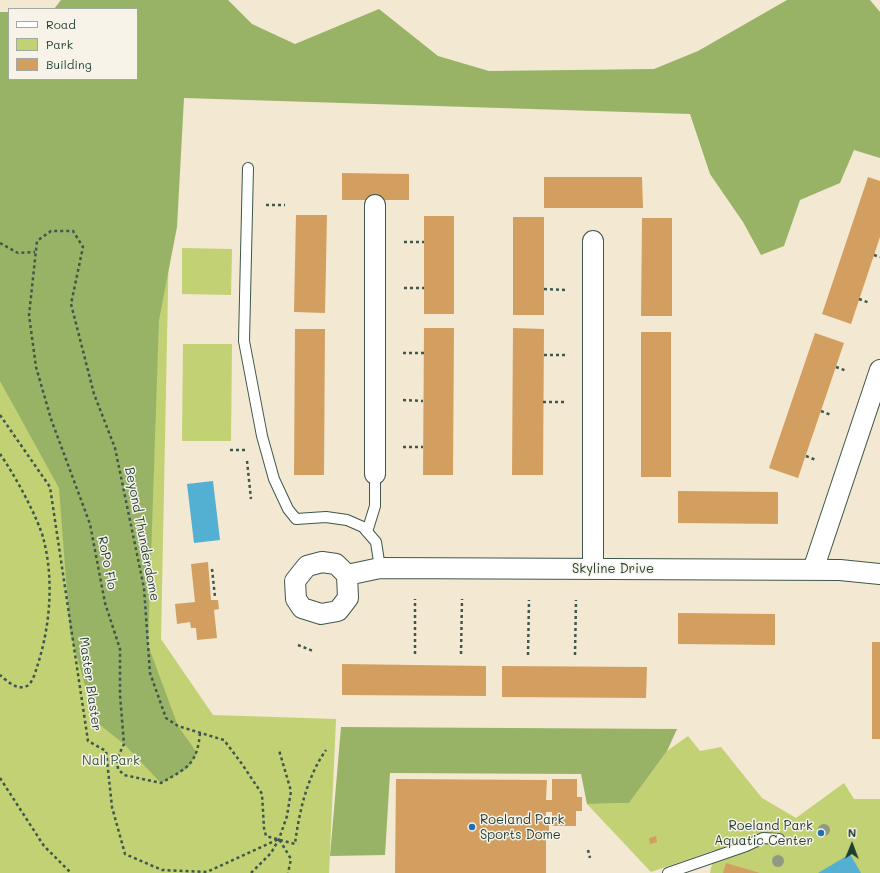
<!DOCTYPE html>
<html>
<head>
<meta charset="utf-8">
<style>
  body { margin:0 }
  #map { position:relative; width:880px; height:873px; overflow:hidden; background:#f3e8d1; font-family:Mali,sans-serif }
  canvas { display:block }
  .legend { position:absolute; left:8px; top:8px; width:130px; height:72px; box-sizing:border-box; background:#f7f3e8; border:1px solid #a1aaa0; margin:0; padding:5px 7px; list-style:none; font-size:12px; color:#1f3d34 }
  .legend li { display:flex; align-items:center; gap:8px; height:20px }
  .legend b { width:20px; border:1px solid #a1aaa0 }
  .north { position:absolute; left:832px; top:825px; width:40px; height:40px; -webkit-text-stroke:3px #f7f3e8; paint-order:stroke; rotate:1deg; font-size:11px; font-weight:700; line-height:16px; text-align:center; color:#1f3d34 }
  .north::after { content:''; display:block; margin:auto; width:14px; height:18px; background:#1f3d34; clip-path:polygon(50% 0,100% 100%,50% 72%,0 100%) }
</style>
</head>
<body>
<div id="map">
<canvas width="880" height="873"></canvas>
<ul class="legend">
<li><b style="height:5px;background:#fff"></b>Road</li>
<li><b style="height:11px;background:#c1d173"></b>Park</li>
<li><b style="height:11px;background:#d39f61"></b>Building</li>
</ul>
<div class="north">N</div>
</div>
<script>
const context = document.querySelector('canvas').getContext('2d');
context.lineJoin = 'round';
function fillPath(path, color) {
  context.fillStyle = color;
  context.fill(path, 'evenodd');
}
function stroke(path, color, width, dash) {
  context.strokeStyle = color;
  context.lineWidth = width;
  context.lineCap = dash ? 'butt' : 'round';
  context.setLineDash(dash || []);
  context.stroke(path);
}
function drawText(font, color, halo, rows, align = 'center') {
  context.font = font + ' Mali,sans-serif';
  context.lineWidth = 3;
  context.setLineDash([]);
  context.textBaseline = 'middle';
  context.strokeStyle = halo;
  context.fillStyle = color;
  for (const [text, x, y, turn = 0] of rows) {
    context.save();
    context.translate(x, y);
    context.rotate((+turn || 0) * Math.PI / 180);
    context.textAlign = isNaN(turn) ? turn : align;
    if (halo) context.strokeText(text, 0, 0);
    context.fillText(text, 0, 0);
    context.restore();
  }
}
const green = new Path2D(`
  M0,86L172,89L161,639L213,715L336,719L329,873H0Z
  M182,248L232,249L231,295L182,294Z
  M183,344H232L231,441H182Z
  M688,736L700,751L721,747L762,798L796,818L844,783L854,799H880V873H710L715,850L651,872L587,804L629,803L667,751Z`);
const forest = new Path2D(`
  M61,0H228L252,24L295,44L379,9L438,56L489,71L654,69L698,51L787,0H870L880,12V158L854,150L840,183L800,200L784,246L761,255L743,222L710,174L690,114L184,98L177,227L159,320L148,645L178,726L197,753L188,768L161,783L124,744L95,721L70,632L59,488L0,381V12H9V79H137V9H54Z
  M341,727L677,729L667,751L629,803L587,804L581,774L390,773L385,855L330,856Z`);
const water = new Path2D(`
  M213,481L220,540L194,543L187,484Z
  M850,854L861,873H818Z`);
const building = new Path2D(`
  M342,173L409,174V200H342Z
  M544,177H642L643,208H544Z
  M868,177L880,181V237L851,324L822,314Z
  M296,215H327L325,313L294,312Z
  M424,216H454V314H424Z
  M513,217H544V315H513Z
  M642,218H672V316H641Z
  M424,328H454L453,475H423Z
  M513,328L544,329L543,475H512Z
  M295,329H325L324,475H294Z
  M641,332H671V477H641Z
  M815,333L844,343L798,478L769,468Z
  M678,491L778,492V524L678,523Z
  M208,562L211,600H218L219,609L214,610L217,638L197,640L196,628H191L190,622L177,624L175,604L195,602L191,564Z
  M678,613L775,614V645L678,644Z
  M872,642H880V739H872Z
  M342,664L486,666V696L342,695Z
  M502,666L647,667L646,698L502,697Z
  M396,779L547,780L546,800H552V779H577V797H582V811H576V826H552V812H546V825H549V834H546V873H395Z
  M656,836L657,842L650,844L649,838Z
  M726,863L760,873H723Z`);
const path = new Path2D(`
  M266,205H285
  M404,242H424
  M0,243L18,253L35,252
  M874,255L880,257
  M404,288H424
  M544,289L565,290
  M859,299L870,303
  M403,353H424
  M544,355H565
  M836,367L847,371
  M403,400L423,401
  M543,402H565
  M821,411L831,415
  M0,415L50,487L88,741L106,751L112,807L125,854L162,870L207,872L279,839L291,859L288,873
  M403,447H423
  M230,450H246
  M0,454C13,472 39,519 44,541C54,582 50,627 37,667C35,673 33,682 27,686C17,691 7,681 0,675
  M806,456L816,460
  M247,461L251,499
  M212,569L215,597
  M298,645L313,651
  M415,654V599
  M461,654L462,599
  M528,655L529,600
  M575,655L576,600
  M200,733C197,765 187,768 161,783L124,775L118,769L117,759L124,744L120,695V649L105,603L90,524L51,419L36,367L29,315L37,241L51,231H73L83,247L71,304L94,394L115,448L144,588L150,673L166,718L178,726L224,740L242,764L262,794L264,828L266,836L295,844C299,812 307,777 326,750
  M0,778L44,846L71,873
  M588,850L590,858
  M251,873L271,853L279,839L287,816L291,791L279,750`);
const service = new Path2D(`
  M248,168L244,341L262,436L274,479L288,509L296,519L326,517L347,520L363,527L376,542L380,568
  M367,532L375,506V474
  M668,873L746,846L763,838L779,839`);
const minor = new Path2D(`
  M375,474V205
  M322,562L336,564L347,575L348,598L338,611L321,614L302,608L296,599L295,581L307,566Z
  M593,569V241
  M813,570L880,370
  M347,575L380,568L840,570L880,574`);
const trees = [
  [824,830],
  [778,861]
];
const markers = [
  [472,827,4,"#1f6fb2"],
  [821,833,4,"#1f6fb2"]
];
const streetNames = [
  ["Beyond Thunderdome",142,534,79],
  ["RoPo Flo",107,563,79],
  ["Skyline Drive",613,569],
  ["Master Blaster",90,684,82]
];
const parkNames = [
  ["Nall Park",111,761]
];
const poiNames = [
  ["Roeland Park",480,820],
  ["Sports Dome",480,835],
  ["Roeland Park",813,826,"right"],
  ["Aquatic Center",813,841,"right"]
];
fillPath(green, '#c1d173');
fillPath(forest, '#98b365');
fillPath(water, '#53b0d2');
fillPath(building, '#d39f61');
stroke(service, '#3f574c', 12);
stroke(minor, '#3f574c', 22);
stroke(path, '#3f574c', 2.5, [3, 3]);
stroke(service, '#fff', 10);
stroke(minor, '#fff', 20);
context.fillStyle = '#909a82';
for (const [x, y] of trees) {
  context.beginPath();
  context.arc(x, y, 6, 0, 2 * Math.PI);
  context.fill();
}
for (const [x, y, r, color] of markers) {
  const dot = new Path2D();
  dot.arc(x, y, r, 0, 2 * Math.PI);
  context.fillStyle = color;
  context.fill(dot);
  stroke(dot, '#f7f3e8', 1.5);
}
drawText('13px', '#1f3d34', '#f7f3e8', streetNames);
drawText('13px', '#3f5b41', '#f7f3e8', parkNames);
drawText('13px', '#1f3d34', '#f7f3e8', poiNames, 'left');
</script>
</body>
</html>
